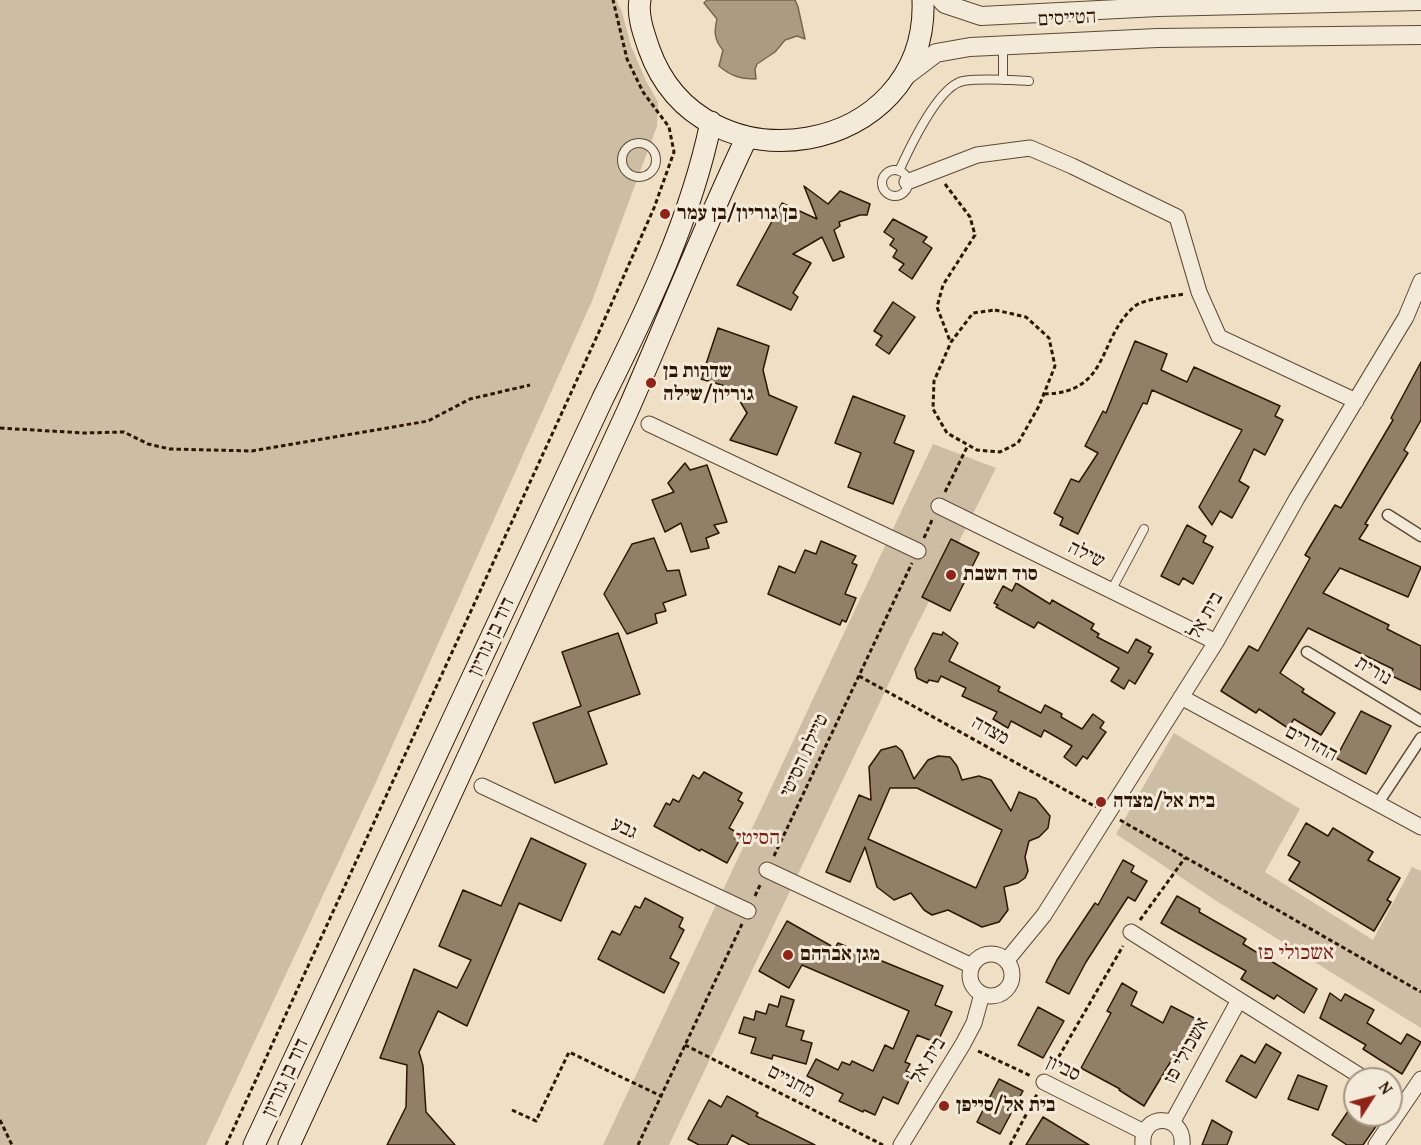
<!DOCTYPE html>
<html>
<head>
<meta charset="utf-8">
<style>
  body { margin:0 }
  #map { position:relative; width:1421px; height:1145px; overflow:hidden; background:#eedfc5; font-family:"Gentium Book Plus",serif }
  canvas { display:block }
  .north { position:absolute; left:1343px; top:1067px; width:60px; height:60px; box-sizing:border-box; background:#f4ead9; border:2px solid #a49683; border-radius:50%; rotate:54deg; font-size:16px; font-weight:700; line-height:24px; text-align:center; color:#2d1703 }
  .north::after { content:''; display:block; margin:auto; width:21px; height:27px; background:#8f2418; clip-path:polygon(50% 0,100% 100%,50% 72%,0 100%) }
</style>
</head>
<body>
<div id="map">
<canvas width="1421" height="1145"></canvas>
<div class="north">N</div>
</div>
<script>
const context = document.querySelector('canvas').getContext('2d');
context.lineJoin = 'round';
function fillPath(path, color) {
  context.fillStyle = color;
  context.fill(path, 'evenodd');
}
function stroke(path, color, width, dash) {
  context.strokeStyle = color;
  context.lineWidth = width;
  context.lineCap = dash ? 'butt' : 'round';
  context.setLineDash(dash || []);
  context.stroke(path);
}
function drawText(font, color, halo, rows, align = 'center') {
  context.font = font + ' "Gentium Book Plus","Frank Ruhl Libre",serif';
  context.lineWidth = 6;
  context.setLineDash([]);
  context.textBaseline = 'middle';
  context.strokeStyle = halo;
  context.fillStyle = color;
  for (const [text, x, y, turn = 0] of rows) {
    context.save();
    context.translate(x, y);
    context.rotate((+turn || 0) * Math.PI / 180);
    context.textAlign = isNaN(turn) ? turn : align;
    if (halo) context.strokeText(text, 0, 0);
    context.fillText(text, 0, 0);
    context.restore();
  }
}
const green = new Path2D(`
  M0,0H616L622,12L631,46L646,81L658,102L657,126L592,301L376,782L206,1145H0Z
  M933,444L996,468L908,643L669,1145H603Z
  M1174,733L1300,809L1265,872L1373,940L1412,867L1421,871V1028L1218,902L1116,834Z`);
const water = new Path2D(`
  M707,0H795L798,7L805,39L797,36L785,40L775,52L757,64L755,69L756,79C740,79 731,76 719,66L723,50C714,40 714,31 717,19L704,3Z`);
const building = new Path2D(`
  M804,186L828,204L840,191L870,204L867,215H860L839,222L840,226L834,230L844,257L833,261L822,237L793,254L811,263L793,293L798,297L791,310L737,285L782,203L817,219Z
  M893,219L927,237L923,242L932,248L912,279L899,270L904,264L893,257L897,250L890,245L894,239L884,232Z
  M893,302L915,317L889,354L876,345L882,336L874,331Z
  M718,328L769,346L763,370L769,395L797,407L777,455L730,440L747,413L732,388L701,379Z
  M1135,341L1167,354L1161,370L1187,382L1194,367L1280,406L1275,416L1283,420L1265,455L1254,449L1239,481L1249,487L1232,518L1220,511L1212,525L1199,507L1242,430L1152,390L1147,404L1143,403L1078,534L1060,525L1063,518L1054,513L1071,479L1079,482L1098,453L1085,446L1103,411L1106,413Z
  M1421,362V420L1404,450L1408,453L1365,524L1368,525L1359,539L1421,567L1408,597L1340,568L1323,593L1389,625L1387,629L1421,646V690L1390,675L1393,669L1308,628L1280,673L1304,689L1302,692L1335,713L1321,735L1294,719L1288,728L1259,709L1256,713L1221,691L1249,646L1258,651L1310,558L1305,555L1335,505L1341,508L1393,420L1391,418Z
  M853,396L905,416L894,443L914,451L893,504L848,487L861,453L835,443Z
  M685,463L690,470L707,465L727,522L714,525L719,533L706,538L709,548L691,552L681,523L665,532L652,500L674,492L668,483Z
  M1187,525L1206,536L1203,542L1213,547L1193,584L1183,578L1179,585L1161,576Z
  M654,538L667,571L679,570L686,595L663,603L666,611L655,614L657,623L627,634L604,594L632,544Z
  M951,539L979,553L950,611L922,597Z
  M821,541L856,556L852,563L857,565L845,594L856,598L846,622L842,620L840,625L768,594L779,566L795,573L805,550L816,554Z
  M1016,583L1050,604L1052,600L1094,624L1091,629L1099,634L1097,637L1128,653L1136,639L1151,647L1148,652L1153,654L1135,684L1129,680L1124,689L1111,681L1119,668L1038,622L1034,628L996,607L998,605L994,603L1003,586L1012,591Z
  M943,632L958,643L949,661L1000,687L998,691L1041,713L1045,705L1062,714L1061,717L1082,729L1093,714L1104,722L1100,728L1106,732L1087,759L1083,756L1076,766L1064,757L1072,746L1044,730L1041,737L1011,721L1008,728L993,719L997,712L962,696L966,688L941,676L938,682L929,680L927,683L917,678L915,669L933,633L942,635Z
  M618,633L640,694L588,712L607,764L555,783L533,723L581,706L562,652Z
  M1361,711L1391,726L1366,774L1336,758Z
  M896,746L902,751L914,779L928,760L938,756L950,757L957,766L962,780L979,776L991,780L1011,811L1019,792L1036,799L1050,816L1048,828L1039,837L1029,841L1025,857L1028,871L1025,878L1018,883L1004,887L1008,910L999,922L982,927L948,910L932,915L924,910L911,893L894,900L877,887L865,847L850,882L826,872L859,795L871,800L869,767L881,750ZM890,788H917L1002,830L976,888L868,839Z
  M704,772L742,793L738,800L743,803L729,828L738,833L735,839L739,841L727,863L701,849L700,851L654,826L666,803L670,805L673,799L679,802L693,775L699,779Z
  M1306,823L1328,836L1333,828L1373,852L1368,860L1400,878L1387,900L1391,902L1374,931L1289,880L1300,862L1288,855Z
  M531,838L586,864L561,921L519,903L467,1026L438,1011L419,1052L423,1066L426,1112L455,1145H387L406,1107L407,1065L380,1058L414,969L457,988L471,960L439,946L463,890L501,906Z
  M1123,860L1134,866L1131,872L1147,881L1135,901L1128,897L1086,962L1069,994L1046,982L1057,960L1095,903L1098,905Z
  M1177,896L1200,909L1199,912L1246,939L1243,944L1317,989L1304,1013L1277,995L1274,999L1241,979L1246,971L1161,923Z
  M645,898L683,918L679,927L684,930L670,958L679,963L664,993L598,959L612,931L620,935L635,906L640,908Z
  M787,921L835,948L838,943L943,986L935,1005L952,1012L937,1043L917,1035L905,1062L910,1064L906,1071L912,1074L898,1104L883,1097L875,1115L864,1110L863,1112L839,1101L843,1094L807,1076L816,1059L838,1070L842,1062L850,1065L852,1061L873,1071L885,1045L893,1049L909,1011L802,965L789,988L759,971Z
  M1122,983L1137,992L1131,1005L1163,1023L1171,1006L1200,1021L1183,1055L1177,1051L1144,1106L1119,1090L1120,1089L1081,1068L1111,1013L1107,1011Z
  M1330,993L1341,1001L1345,994L1374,1010L1367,1023L1401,1044L1407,1034L1421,1042L1402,1074L1363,1049L1366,1045L1320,1018Z
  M781,996L794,1000L786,1026L804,1031L801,1040L812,1043L806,1064L773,1055L772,1059L751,1053L756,1038L739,1033L744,1017L754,1020L756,1011L766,1014L769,1004L778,1007Z
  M1038,1007L1064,1021L1043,1058L1018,1045Z
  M1266,1044L1281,1053L1256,1098L1226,1081L1241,1055L1255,1063Z
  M1298,1075L1327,1086L1318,1110L1288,1099Z
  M999,1079L1023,1091L1000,1134L977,1122Z
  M727,1096L758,1113L756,1116L815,1145H750L732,1135L727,1145H699L688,1139L709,1100L721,1107Z
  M1355,1101V1115H1369L1379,1122L1363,1145H1347L1332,1135Z
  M1043,1117L1089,1145H1026Z
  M1212,1120L1232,1132L1227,1145H1202Z`);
const path = new Path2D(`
  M945,184L970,217L975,235L943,285L937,307L950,341
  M995,310L1026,317L1049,338L1055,366L1039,406L1018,443L1000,452L977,450L947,433L933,409L934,381L951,342L973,313Z
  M1044,394C1111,393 1097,338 1135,306C1144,299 1173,296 1185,294
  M0,428L84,433L124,432L148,444L170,449L252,451L428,421L470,399L530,385
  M945,492L968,445
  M924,538L932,520
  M859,676L1096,807
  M1120,820L1421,992
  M774,856L912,563
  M755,896L761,883
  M1140,920L1185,858
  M685,1045L883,1145
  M978,1051L1031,1076
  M1051,1070L1123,946
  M512,1110L536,1121L569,1052L661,1096
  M0,1120L12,1145
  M226,1145L598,334L654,208L674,152L669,127L643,92L627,59L613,0
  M638,1145L742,924
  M1010,1145L1037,1094`);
const service = new Path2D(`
  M1003,80V47
  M622 160a17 17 0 1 1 34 0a17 17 0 1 1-34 0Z
  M882 183a13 13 0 1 1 26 0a13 13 0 1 1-26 0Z
  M899,171C909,149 938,86 963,81C984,78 1008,80 1029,81
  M1111,591L1144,529`);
const pedestrian = new Path2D(`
  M1388,515L1421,536
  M1307,652L1421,721
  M1378,803L1421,738`);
const minor = new Path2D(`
  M907,182L977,155L1030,148L1072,166L1177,217L1199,292L1219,337L1356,401
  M649,424L918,551
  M939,506L1216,642
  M1181,697L1421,827
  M482,786L748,911
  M767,870L972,966
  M1131,932L1365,1079
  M970 975a21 21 0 1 1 42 0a21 21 0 1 1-42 0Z
  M1007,960L1044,915L1216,642L1297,498L1406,317L1421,281
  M1044,1082L1144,1132
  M1391,1095L1404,1103
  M1172,1123L1239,1000
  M901,1145L963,1044L974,1023L982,994
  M1143,1145C1140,1112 1185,1113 1182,1145
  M1376,1145L1421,1079`);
const tertiary = new Path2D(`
  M941,0L945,4L981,16L1158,7L1421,1
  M903,78L936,53L970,47L1157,38L1421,35`);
const secondary = new Path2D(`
  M640,0C637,16 644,34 649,49C701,195 929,157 923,0
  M254,1145L603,398C647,310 691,219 711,122
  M289,1145L628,410C668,319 704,227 747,137`);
const markers = [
  [665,214,6,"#8f2418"],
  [651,383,6,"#8f2418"],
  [951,575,6,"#8f2418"],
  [1101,802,6,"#8f2418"],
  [788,955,6,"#8f2418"],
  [944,1106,6,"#8f2418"]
];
const streetNames = [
  ["הטייסים",1067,19,-3],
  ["שילה",1086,555,26],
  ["בית אל",1206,616,-60],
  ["דוד בן גוריון",492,637,-65],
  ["נורית",1373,671,31],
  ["מצדה",990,731,29],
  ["ההדרים",1311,744,28],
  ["טיילת הסיטי",805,756,-65],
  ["גבע",624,829,25],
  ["אשכולי פז",1187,1051,-61],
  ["בית אל",928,1061,-58],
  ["סביון",1063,1069,26],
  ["דוד בן גוריון",286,1078,-65],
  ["מחניים",791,1082,27]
];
const poiNames = [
  ["בן גוריון/בן עמר",677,214],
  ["שדרות בן",663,372],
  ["גוריון/שילה",663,395],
  ["סוד השבת",963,575],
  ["בית אל/מצדה",1113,802],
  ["מגן אברהם",800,955],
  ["בית אל/סייפן",956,1106]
];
const neighbourhoodNames = [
  ["הסיטי",758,839],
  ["אשכולי פז",1296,954]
];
fillPath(green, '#cdbda4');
fillPath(water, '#ac9b83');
stroke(water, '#796650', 1.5);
fillPath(building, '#917f68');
stroke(building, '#2d1703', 1.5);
stroke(service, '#5d4934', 10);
stroke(pedestrian, '#5d4934', 13);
stroke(minor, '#5d4934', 17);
stroke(tertiary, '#5d4934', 20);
stroke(secondary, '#2d1703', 23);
stroke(path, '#2d1703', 3, [4.5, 3]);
stroke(service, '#f4ead9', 8);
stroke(pedestrian, '#f4ead9', 10);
stroke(minor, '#f4ead9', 15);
stroke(tertiary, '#f4ead9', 18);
stroke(secondary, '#f4ead9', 21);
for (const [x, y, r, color] of markers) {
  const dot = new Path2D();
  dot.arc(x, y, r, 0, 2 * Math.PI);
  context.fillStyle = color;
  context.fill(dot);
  stroke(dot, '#f4ead9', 2);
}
drawText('20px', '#2d1703', '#f4ead9', streetNames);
drawText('bold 20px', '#2d1703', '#f4ead9', poiNames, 'left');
drawText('21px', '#7a1f14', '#f4ead9', neighbourhoodNames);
</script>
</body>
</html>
